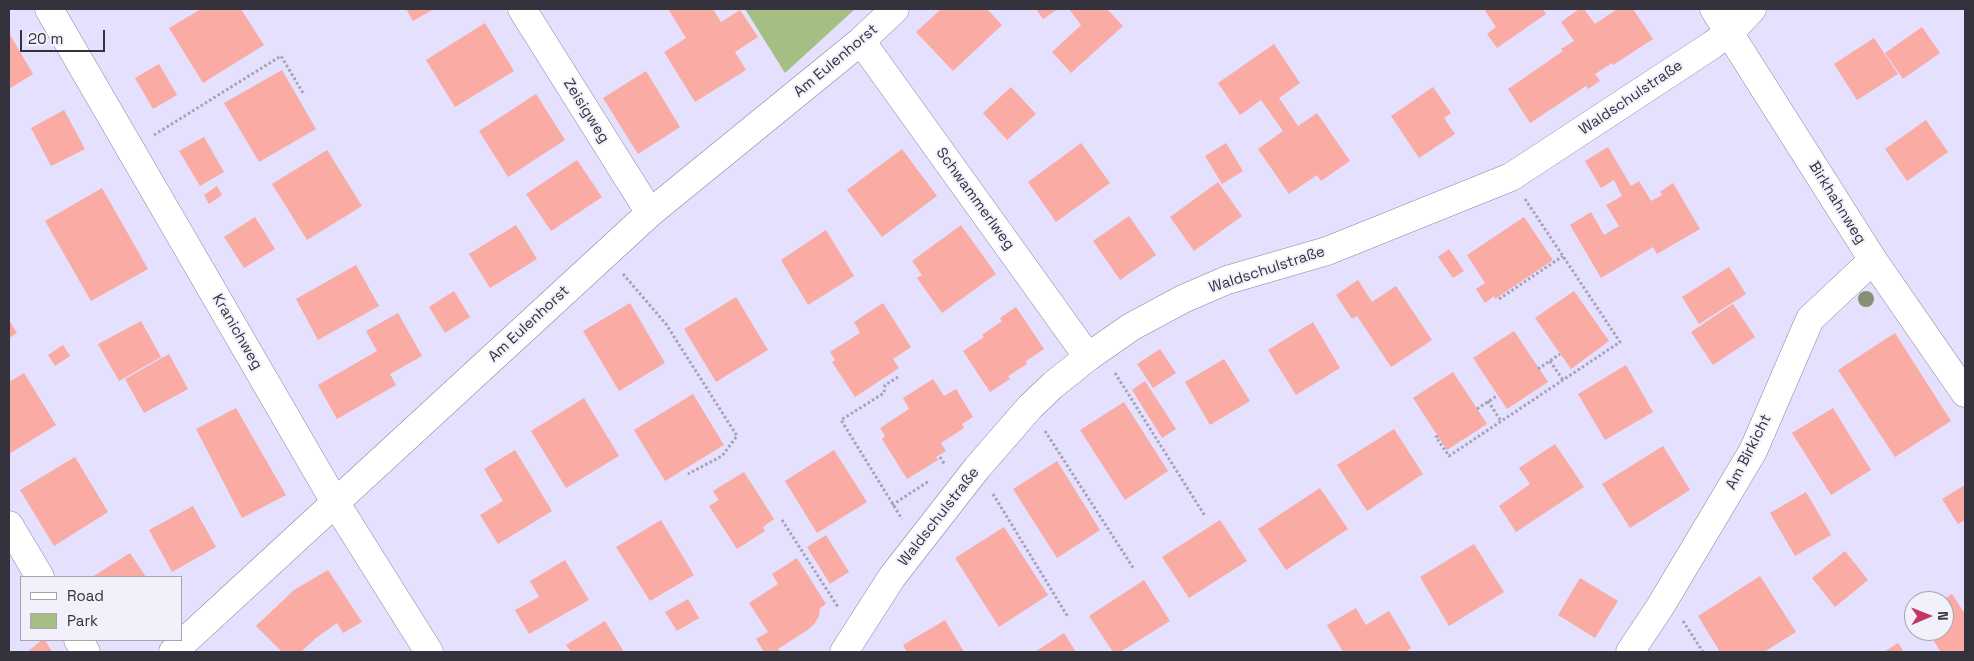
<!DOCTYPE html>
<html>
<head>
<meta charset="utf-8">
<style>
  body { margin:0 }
  #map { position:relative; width:1974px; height:661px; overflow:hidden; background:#e4e0fd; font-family:"Space Grotesk",sans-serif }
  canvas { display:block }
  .frame { position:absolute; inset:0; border:10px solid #33323d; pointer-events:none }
  .legend { position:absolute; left:20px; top:576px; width:162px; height:65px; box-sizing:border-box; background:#f1f0fb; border:1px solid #a5a4af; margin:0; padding:6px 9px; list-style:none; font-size:15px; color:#33323d }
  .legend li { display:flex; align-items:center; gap:10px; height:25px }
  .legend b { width:25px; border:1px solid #a5a4af }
  .north { position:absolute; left:1904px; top:591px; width:50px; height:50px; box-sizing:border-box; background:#f1f0fb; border:1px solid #a5a4af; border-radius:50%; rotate:89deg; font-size:14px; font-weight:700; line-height:20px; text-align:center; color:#33323d }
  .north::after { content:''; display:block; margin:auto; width:18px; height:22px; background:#c43765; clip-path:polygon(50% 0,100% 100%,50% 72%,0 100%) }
  .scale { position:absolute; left:20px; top:30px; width:85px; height:22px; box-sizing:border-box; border:2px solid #33323d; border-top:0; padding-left:6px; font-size:15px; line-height:18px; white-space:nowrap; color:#33323d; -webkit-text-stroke:4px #f1f0fb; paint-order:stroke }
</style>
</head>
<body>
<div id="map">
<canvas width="1974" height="661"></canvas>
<div class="frame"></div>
<ul class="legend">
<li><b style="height:6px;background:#fff"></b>Road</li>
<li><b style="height:14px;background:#a5be84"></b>Park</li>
</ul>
<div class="north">N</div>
<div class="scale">20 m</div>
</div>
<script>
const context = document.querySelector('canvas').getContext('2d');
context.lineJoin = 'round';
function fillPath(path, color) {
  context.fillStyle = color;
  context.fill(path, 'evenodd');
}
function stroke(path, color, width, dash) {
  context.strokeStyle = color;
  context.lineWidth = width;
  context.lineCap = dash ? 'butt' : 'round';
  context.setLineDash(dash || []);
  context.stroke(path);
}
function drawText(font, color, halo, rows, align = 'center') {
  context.font = font + ' "Space Grotesk",sans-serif';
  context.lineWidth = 4;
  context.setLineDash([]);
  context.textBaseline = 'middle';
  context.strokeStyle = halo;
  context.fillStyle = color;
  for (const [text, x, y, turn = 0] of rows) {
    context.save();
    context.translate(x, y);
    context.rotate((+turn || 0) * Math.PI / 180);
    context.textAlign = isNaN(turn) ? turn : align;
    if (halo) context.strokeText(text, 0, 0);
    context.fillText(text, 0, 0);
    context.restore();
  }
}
const green = new Path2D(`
  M745,9H855L785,73Z`);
const building = new Path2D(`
  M201,9H241L264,45L203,83L169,28Z
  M406,9H434L413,21Z
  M668,9H713L721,22L740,10L758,37L735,52L746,70L695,102L664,52L686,38Z
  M941,9H987L1002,25L953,71L916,32Z
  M1036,9H1058L1043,19Z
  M1069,9H1107L1123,26L1071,73L1052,52L1081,25Z
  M1484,9H1543L1546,14L1497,48L1487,34L1496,27Z
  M1579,9H1584L1595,24L1617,9H1633L1653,39L1613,65L1612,63L1595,74L1600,81L1588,89L1586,86L1530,123L1508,89L1563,51L1561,49L1574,41L1561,22Z
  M485,23L514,71L455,107L426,60Z
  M1922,27L1940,53L1903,79L1885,53Z
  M9,33L33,74L9,89Z
  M1874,38L1898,74L1857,100L1834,64Z
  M1274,44L1300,83L1279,98L1298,126L1317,113L1350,161L1321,181L1317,175L1289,194L1258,149L1283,131L1261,100L1240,115L1218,83Z
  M159,64L177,95L153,109L135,78Z
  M282,70L316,129L259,162L224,103Z
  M646,71L680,127L638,154L603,98Z
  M1011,87L1036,114L1007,140L983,113Z
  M1433,87L1451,113L1444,118L1455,134L1419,158L1391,116Z
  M536,94L565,140L508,177L479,131Z
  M64,110L85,149L51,166L31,128Z
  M1926,120L1948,152L1907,181L1885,149Z
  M204,137L224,172L200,186L179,151Z
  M1081,143L1110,183L1056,222L1028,182Z
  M1226,143L1243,171L1222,184L1205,156Z
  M1608,147L1631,186L1639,181L1651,201L1662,195L1660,192L1673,183L1700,229L1657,254L1653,247L1601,278L1570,225L1591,212L1604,235L1619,226L1606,205L1622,196L1614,180L1601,188L1585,161Z
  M902,149L937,196L882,237L847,190Z
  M327,150L362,206L307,240L272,184Z
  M577,160L602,197L551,231L526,194Z
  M1218,182L1242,216L1194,251L1170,217Z
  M217,186L222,195L209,204L204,195Z
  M102,188L148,269L91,301L45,221Z
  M1129,216L1156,255L1120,280L1093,241Z
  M255,217L275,249L244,268L224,237Z
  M1524,217L1553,260L1495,299L1494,296L1485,303L1476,289L1485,283L1467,255Z
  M516,225L537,259L490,288L469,254Z
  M961,225L996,274L942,313L917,278L922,275L912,261Z
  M826,230L854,276L808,305L781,260Z
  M1449,249L1464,271L1453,278L1438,257Z
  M356,265L379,306L318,340L296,299Z
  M1729,267L1746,294L1699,324L1682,297Z
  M1358,280L1372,302L1396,286L1432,340L1391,367L1357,316L1352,319L1336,295Z
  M454,291L470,317L445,333L429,307Z
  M1574,291L1609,341L1571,369L1535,318Z
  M736,297L768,350L716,382L684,329Z
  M630,303L665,363L619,391L583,331Z
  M883,303L911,347L893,359L899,368L855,397L832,362L835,360L830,352L860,333L854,322Z
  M1733,304L1755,337L1713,365L1691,332Z
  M1016,307L1044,349L1026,361L1027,364L1008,376L1010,379L990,392L963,351L984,337L982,335L1002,321L1000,318Z
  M398,313L422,356L390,374L396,385L337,419L318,385L377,351L366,331Z
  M9,320L17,333L9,338Z
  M141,321L161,357L119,381L98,344Z
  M1313,322L1340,368L1296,395L1268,350Z
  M1514,331L1548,382L1507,409L1473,358Z
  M1895,333L1951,421L1895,457L1838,370Z
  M63,345L70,356L55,366L48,355Z
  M1160,349L1176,373L1153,388L1137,364Z
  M169,354L188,389L144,413L125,379Z
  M1224,359L1250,401L1210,425L1185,382Z
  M1626,365L1653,412L1605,440L1578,394Z
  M1453,372L1487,424L1447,450L1413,398Z
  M24,373L56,425L9,454V382Z
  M933,379L944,396L956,389L973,417L962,424L964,428L941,443L946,451L936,457L938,460L907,479L882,439L885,436L880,428L909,409L903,398Z
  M1145,381L1176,429L1162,438L1132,390Z
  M693,394L724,445L665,481L634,430Z
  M584,398L619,456L566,488L531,431Z
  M1124,402L1168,471L1125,500L1080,430Z
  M236,408L286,495L242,518L196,429Z
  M1833,408L1871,470L1831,495L1792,433Z
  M1394,429L1423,474L1367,511L1337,465Z
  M1555,444L1584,487L1516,532L1499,506L1530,484L1519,468Z
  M1663,446L1690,490L1630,528L1602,484Z
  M515,450L552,511L498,544L480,515L503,501L484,469Z
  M834,450L867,502L817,533L785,481Z
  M75,457L108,512L54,546L20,490Z
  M1057,461L1100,530L1057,558L1013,489Z
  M744,472L774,519L763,527L765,531L737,549L709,506L719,500L713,491Z
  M1965,485V520L1958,524L1942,499Z
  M1320,488L1348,529L1286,570L1258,529Z
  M1806,492L1831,535L1795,556L1770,513Z
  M193,506L216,547L172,572L149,530Z
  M661,520L694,575L650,601L616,547Z
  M1220,520L1247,561L1189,598L1162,557Z
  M1004,527L1048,595L999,627L955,558Z
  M826,535L849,572L830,584L807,547Z
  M1474,544L1504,592L1449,626L1420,577Z
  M1845,551L1868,580L1835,607L1812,578Z
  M130,553L146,577H92Z
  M797,558L826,604L820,608L819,616L815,623L809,629L778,649L781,652H764L756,639L768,632L749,603L778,584L772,574Z
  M565,560L589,600L529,634L515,610L539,597L530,581Z
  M328,570L362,622L343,633L337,623L316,638L301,652H282L256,626L294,590Z
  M1760,576L1796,632L1764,652H1720L1698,616Z
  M1580,578L1618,601L1595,638L1558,615Z
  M1144,580L1170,621L1120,652H1113L1089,616Z
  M1952,594L1965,614V652H1941L1927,631H1944V601H1941Z
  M688,599L699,618L677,631L665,612Z
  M1356,608L1366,625L1389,611L1411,648L1405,652H1343L1327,625Z
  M945,620L964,652H907L903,645Z
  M605,621L624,652H571L566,645Z
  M1064,633L1076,652H1035Z
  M42,640H45L52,652H27Z
  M1898,643L1904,652H1884Z`);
const path = new Path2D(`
  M154,135L281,56L303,93
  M623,274L666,324L737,436L722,456L688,474
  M1499,299L1563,256
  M1550,361L1563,380
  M1538,369L1560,354
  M1115,373L1205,516
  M898,377L885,385L884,393L841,420L902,519
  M1488,401L1501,421
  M1477,409L1498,395
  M1045,431L1134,569
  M1438,436L1436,437L1449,456L1620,342L1525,199
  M940,457L945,465
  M993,494L1068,617
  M892,505L929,481
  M782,520L838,607
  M1683,621L1703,652`);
const minor = new Path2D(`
  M49,9L335,502L429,652
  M522,9L650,213
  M1714,9L1873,260L1965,393
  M861,41L1088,357
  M9,525L40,577
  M78,640L86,652
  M173,652L650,213L861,41L895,9
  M1630,652L1660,607L1753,451L1810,319L1873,260`);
const tertiary = new Path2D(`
  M844,652L892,577L977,468L1030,407L1053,385L1088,357L1131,327L1183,299L1227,280L1327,251L1511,177L1712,45L1730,32L1752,9`);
const trees = [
  [1866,299]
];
const streetNames = [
  ["Am Eulenhorst",836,61,-40],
  ["Waldschulstraße",1631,98,-34],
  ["Zeisigweg",586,111,58],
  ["Schwammerlweg",975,199,54],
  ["Birkhahnweg",1837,203,58],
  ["Waldschulstraße",1267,270,-18],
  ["Am Eulenhorst",529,324,-43],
  ["Kranichweg",237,332,60],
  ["Am Birkicht",1749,452,-63],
  ["Waldschulstraße",939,517,-52]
];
fillPath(green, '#a5be84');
fillPath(building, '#faaba4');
stroke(minor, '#89859f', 29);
stroke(tertiary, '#89859f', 29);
stroke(path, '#a5a2b8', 3, [2.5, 2.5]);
stroke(minor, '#fff', 28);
stroke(tertiary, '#fff', 28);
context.fillStyle = '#869174';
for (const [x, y] of trees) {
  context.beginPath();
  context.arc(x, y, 8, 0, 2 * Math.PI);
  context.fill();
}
drawText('15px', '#33323d', '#f1f0fb', streetNames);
</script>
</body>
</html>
